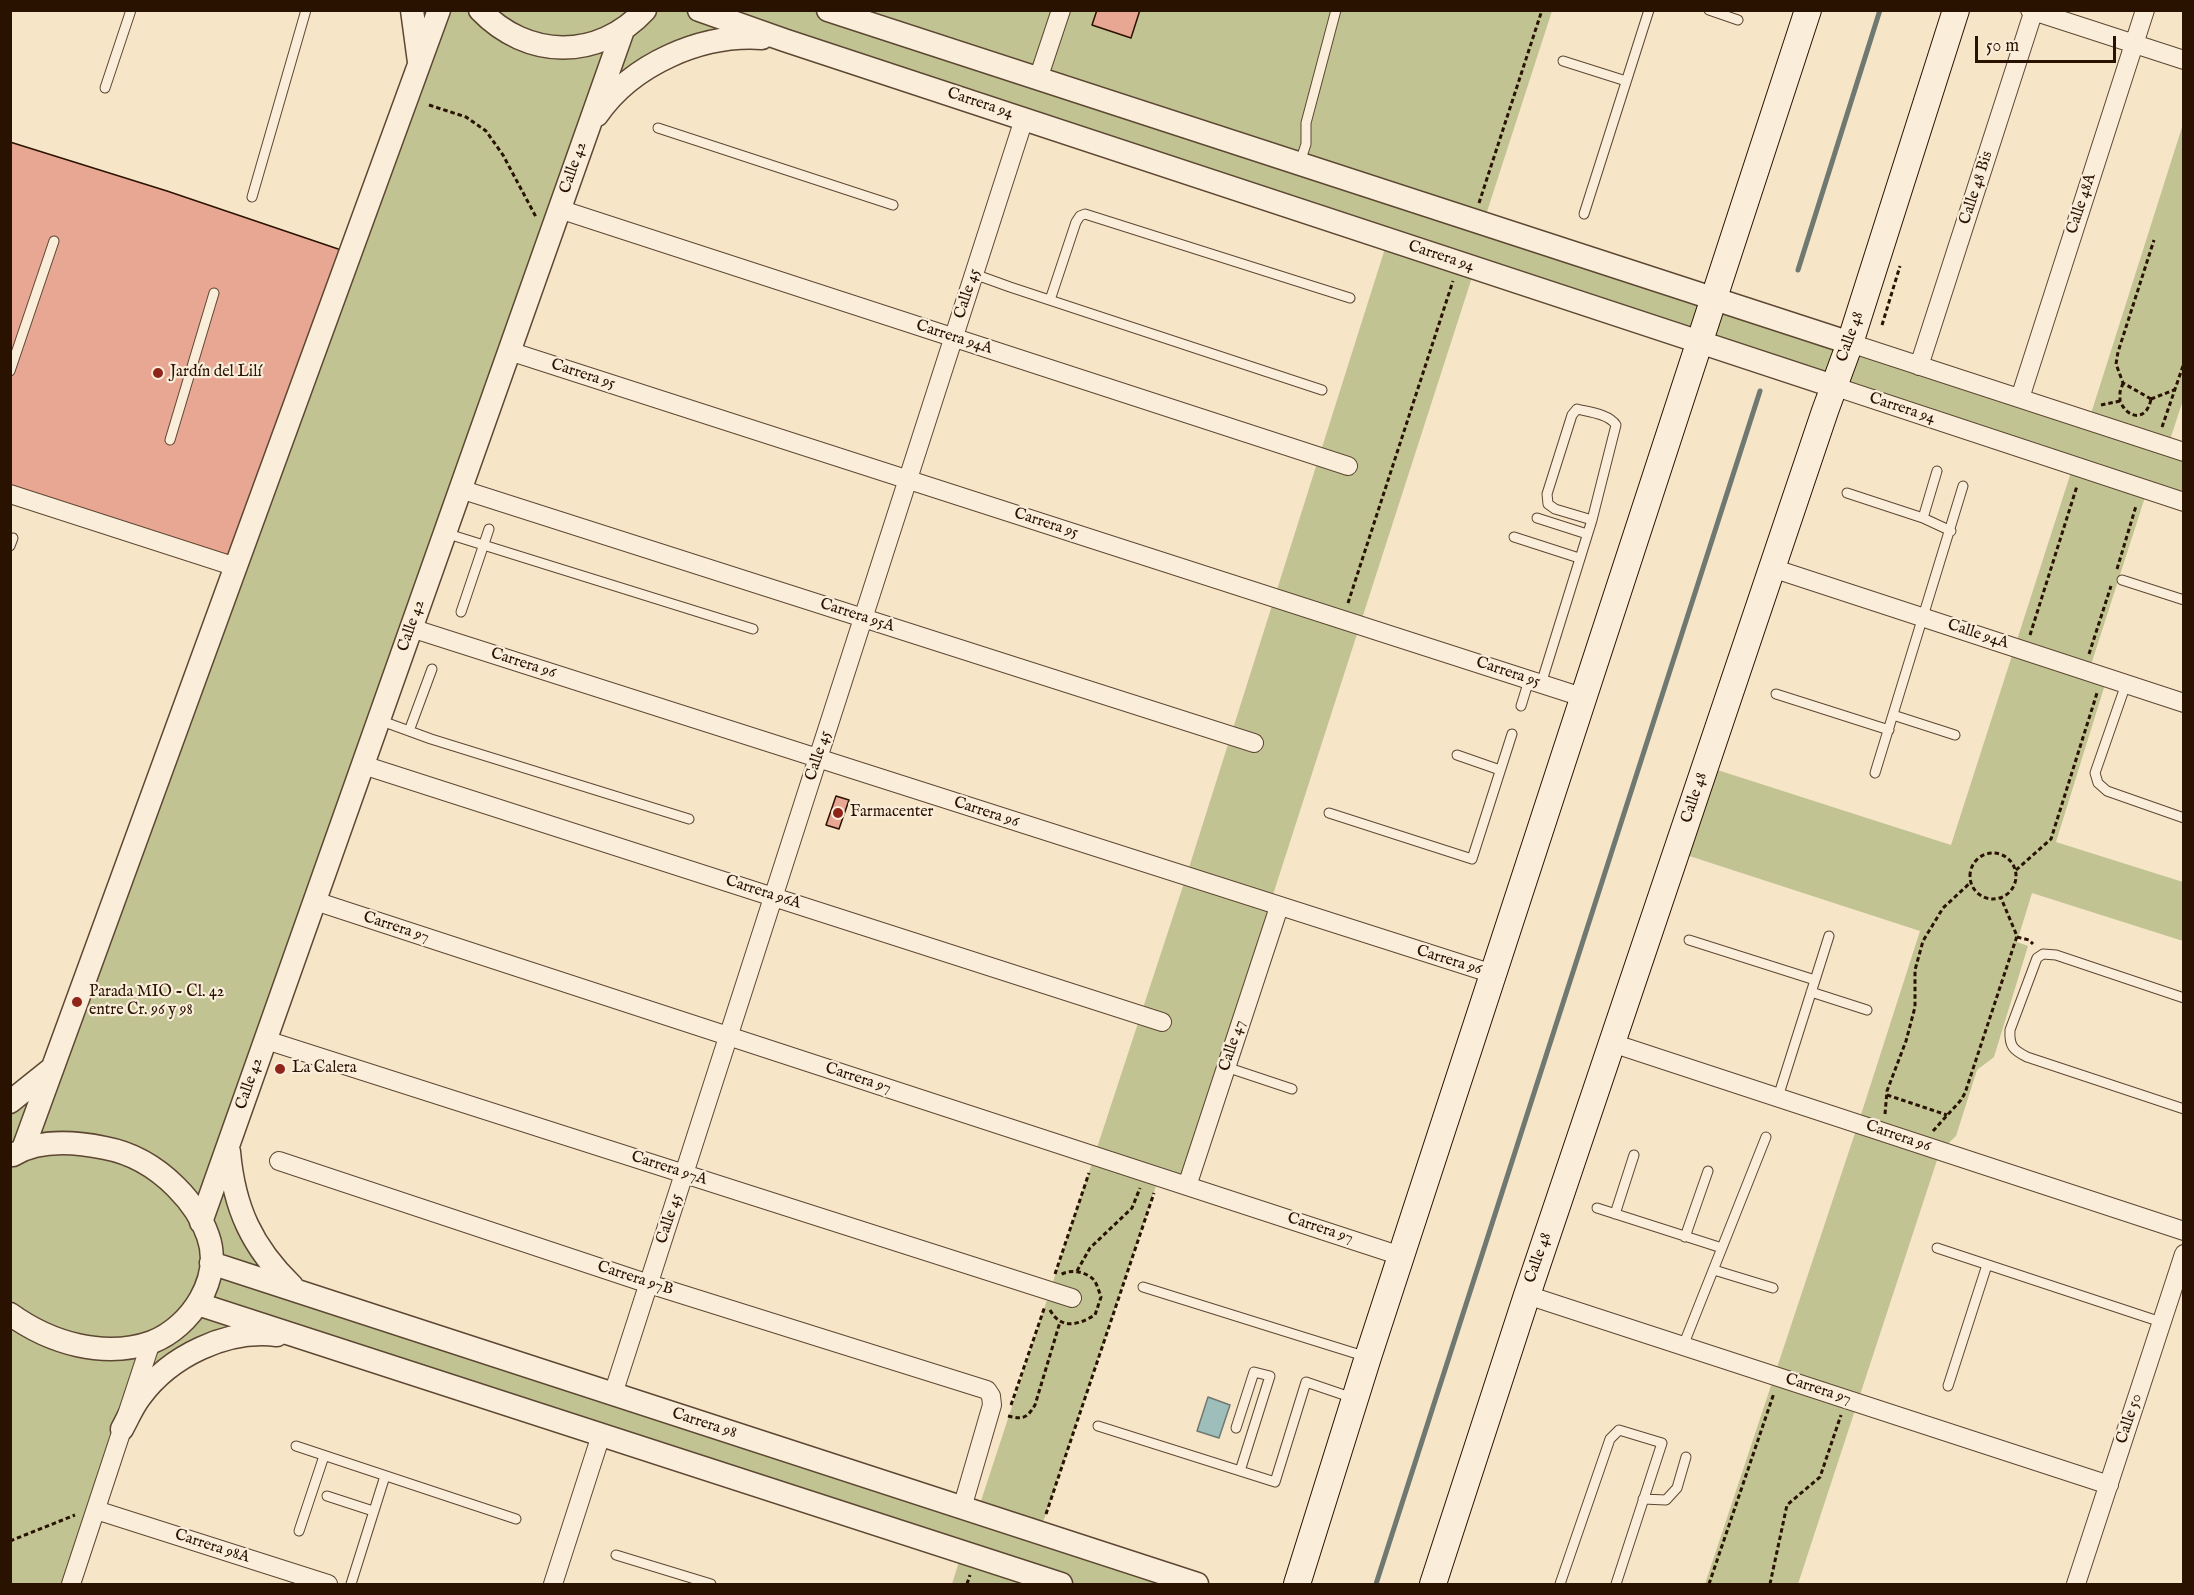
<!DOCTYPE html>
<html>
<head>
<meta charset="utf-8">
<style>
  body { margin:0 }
  #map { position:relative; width:2194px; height:1595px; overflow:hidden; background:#f7e5c8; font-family:"IM FELL English",serif }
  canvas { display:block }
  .frame { position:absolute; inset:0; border:12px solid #2a1200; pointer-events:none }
  .scale { position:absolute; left:1975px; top:36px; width:141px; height:27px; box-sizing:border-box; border:3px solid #2a1200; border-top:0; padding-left:8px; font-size:18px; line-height:21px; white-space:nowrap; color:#2a1200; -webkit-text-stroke:4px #faeedb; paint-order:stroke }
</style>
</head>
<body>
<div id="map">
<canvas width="2194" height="1595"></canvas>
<div class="frame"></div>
<div class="scale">50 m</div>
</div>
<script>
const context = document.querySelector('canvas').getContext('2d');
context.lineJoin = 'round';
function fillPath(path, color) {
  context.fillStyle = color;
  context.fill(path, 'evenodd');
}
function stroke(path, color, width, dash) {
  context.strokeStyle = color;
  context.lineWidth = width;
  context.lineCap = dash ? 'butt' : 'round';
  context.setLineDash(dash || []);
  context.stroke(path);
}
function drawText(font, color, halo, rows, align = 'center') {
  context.font = font + ' "IM FELL English",serif';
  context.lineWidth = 4.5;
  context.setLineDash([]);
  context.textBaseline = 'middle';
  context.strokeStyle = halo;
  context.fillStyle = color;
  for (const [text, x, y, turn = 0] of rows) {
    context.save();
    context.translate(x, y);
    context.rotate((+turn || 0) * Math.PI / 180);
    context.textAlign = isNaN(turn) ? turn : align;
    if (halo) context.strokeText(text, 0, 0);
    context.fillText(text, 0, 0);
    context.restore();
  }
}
const green = new Path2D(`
  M412,11H1552L1483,224L2089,420L2183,124L2184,397L2168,446L2183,452V502L2147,491L2089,671L2107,678L2056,842L2183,882V941L2032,893L2017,942L2028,946L1994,1057L1977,1070L1956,1136L1940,1151L1798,1584H1705L1858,1124L1920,931L1677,852L1705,766L1951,845L2073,466L1475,268L1270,904L1187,1186L1159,1177L1045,1517L1038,1532L1197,1584H1061L1025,1573L1022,1584H952L962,1552L305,1338H231L140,1397L71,1584H11V1102L53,1067L419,64ZM784,40L1388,239L1186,877L977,1513L297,1291L231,1178L229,1144L599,112L706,43Z`);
const water = new Path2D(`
  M1208,1397L1230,1405L1219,1438L1197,1431Z`);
const stream = new Path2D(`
  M1798,270L1880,10
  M1376,1584L1760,391`);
const building = new Path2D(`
  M1097,10H1140L1131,38L1092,25Z
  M10,142L167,191L350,253L236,567L10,494Z
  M836,796L849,800L839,829L826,825Z`);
const path = new Path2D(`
  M429,105L466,117L486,131L503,155L536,217
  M1479,203L1542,10
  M1882,325L1900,266
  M2123,383L2120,392V401C2128,420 2147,421 2151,399
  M2151,399L2123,383L2116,364L2118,352L2154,240
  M2151,399L2174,390
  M2101,405L2120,401
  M2162,427L2184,363
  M2117,569L2136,506
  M1348,603L1453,281
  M2030,635L2077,486
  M2089,654L2111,586
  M1970 876a23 23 0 1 1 46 0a23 23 0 1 1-46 0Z
  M2016,870L2051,839L2097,693
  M2017,937L2029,940L2033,944
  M1887,1095L1947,1115
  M1885,1114L1887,1091L1906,1041L1915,1007V970L1923,941L1943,908L1971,882
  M1933,1131L1961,1100L1965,1093L2017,936L2001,898
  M1077,1271L1090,1248L1132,1208L1140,1188
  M1055,1274L1089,1173
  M1050,1310C1061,1330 1078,1325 1095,1315L1101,1297C1099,1292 1097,1283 1093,1279C1084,1271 1070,1269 1060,1275
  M1011,1405L1045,1306
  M1008,1416C1023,1420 1027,1418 1035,1405L1060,1322
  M1046,1514L1154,1193
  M10,1541L75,1515
  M967,1584L970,1575
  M1709,1584L1774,1393
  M1770,1584L1787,1505L1820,1477L1841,1415`);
const service = new Path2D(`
  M1709,10L1738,20
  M1563,61L1626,81
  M105,88L131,10
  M658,128L893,205
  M1300,162L1306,144V123L1336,10
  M252,197L306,10
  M1584,214L1649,10
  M974,274L1010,287L1322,390
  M1050,300L1076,222L1080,216L1085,214L1350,298
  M10,371L54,241
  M170,440L214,293
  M1847,493L1923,518L1951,531
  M1537,518L1587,534
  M1923,518L1937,471
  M445,533L753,629
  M1514,537L1579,558
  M10,546L13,538
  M2122,580L2184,600
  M461,612L489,529
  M1541,684L1592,520L1616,425C1609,414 1589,412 1577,409L1572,415L1547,494L1548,504L1555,509L1592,520
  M2126,684L2095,773L2098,783L2107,791L2184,818
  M1776,694L1889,730
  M1521,706L1529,680
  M1893,715L1955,735
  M379,720L431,739L689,819
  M409,731L432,669
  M1457,755L1500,770
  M1875,773L1963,486
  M1329,813L1472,859L1512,734
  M1689,940L1815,980
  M1811,992L1867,1010
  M2184,998L2056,955L2043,954L2037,958L2010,1030C2009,1046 2013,1050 2027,1057L2184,1109
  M1226,1067L1292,1089
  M1778,1097L1829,936
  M1597,1208L1722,1248
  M1615,1214L1634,1155
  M1685,1237L1708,1171
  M1937,1248L2161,1322
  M1714,1270L1773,1288
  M1143,1287L1367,1357
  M1683,1346L1766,1137
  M1948,1386L1987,1265
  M1098,1426L1275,1482L1306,1382L1353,1398
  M1236,1428L1254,1372L1270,1376L1240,1471
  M296,1446L516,1519
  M327,1496L373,1511
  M1643,1499L1666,1500L1677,1488L1686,1457
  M299,1531L324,1456
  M616,1555L711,1584
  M351,1584L385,1476
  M1560,1584L1610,1439L1619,1430L1662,1443L1616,1584`);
const minor = new Path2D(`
  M2030,10L2184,60
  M1038,79L1061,10
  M559,209L1348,466
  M1850,343L2184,452
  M509,351L1582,697
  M1919,366L2034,10
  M1833,386L2184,502
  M2020,398L2145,10
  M460,489L1254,743
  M10,494L236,567
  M1772,568L2184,703
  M411,628L1493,974
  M363,765L1162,1022
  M315,901L1401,1256
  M266,1040L1072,1298
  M1612,1043L2184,1231
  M279,1161L649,1284L987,1390L991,1396L992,1405L962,1508
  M1187,1186L1279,907
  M1527,1295L2109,1485
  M613,1394L1024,119
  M96,1510L328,1584
  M71,1584L151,1342
  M553,1584L601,1435
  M2076,1584L2184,1254`);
const tertiary = new Path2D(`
  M412,10L419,62
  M480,10C527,59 598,61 645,10
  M699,10L784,40L1833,386
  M828,10L1850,343
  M597,115C632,64 701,34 762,38
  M10,1102L50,1070
  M23,1149L439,10
  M229,1152C234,1208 252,1247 292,1286
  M201,1222L623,30
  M211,1263L1197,1584
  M198,1304L1061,1584
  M10,1314C50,1343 104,1359 152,1342C191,1327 223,1278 208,1236C202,1218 189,1200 176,1187C157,1168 132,1153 105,1148C76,1142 39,1139 13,1155
  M122,1429C128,1418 133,1406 140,1397C170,1356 226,1329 277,1335`);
const secondary = new Path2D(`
  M1297,1584L1368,1357L1808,10
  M1433,1584L1527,1295L1825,411L1850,343L1956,10`);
const markers = [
  [158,373,6,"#8f2418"],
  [838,813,6,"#8f2418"],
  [77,1002,6,"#8f2418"],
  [280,1069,6,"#8f2418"]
];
const streetNames = [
  ["Carrera 94",980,104,18],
  ["Calle 42",574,168,-71],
  ["Calle 48 Bis",1977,188,-72],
  ["Calle 48A",2082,204,-72],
  ["Carrera 94",1441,257,18],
  ["Calle 45",968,294,-72],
  ["Calle 48",1851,337,-71],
  ["Carrera 94A",954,338,18],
  ["Carrera 95",583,375,18],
  ["Carrera 94",1902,409,18],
  ["Carrera 95",1046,524,18],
  ["Carrera 95A",857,616,18],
  ["Calle 42",412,626,-71],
  ["Calle 94A",1978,635,18],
  ["Carrera 96",523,664,18],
  ["Carrera 95",1508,673,18],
  ["Calle 45",819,756,-72],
  ["Calle 48",1695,798,-72],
  ["Carrera 96",986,813,18],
  ["Carrera 96A",763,893,18],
  ["Carrera 97",396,928,18],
  ["Carrera 96",1449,961,17],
  ["Calle 47",1233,1046,-72],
  ["Carrera 97",858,1079,18],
  ["Calle 42",250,1084,-71],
  ["Carrera 96",1898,1137,19],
  ["Carrera 97A",669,1169,18],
  ["Calle 45",670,1219,-72],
  ["Carrera 97",1320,1229,18],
  ["Calle 48",1539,1258,-71],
  ["Carrera 97B",635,1279,18],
  ["Carrera 97",1818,1390,18],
  ["Calle 50",2130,1419,-72],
  ["Carrera 98",704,1424,18],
  ["Carrera 98A",212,1547,18]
];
const poiNames = [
  ["Jardín del Lilí",170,373],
  ["Farmacenter",850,813],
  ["Parada MIO - Cl. 42",89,993],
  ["entre Cr. 96 y 98",89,1011],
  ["La Calera",292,1069]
];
fillPath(green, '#c1c393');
fillPath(water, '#9ebebc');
stroke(water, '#707971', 1.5);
stroke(stream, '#707971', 5);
fillPath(building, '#e8a793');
stroke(building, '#2a1200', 1.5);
stroke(service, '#5d4732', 11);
stroke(minor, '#5d4732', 20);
stroke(tertiary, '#5d4732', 25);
stroke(secondary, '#2a1200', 28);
stroke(path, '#2a1200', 3, [4.5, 3]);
stroke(service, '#faeedb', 9);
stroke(minor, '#faeedb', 18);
stroke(tertiary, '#faeedb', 22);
stroke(secondary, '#faeedb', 26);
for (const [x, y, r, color] of markers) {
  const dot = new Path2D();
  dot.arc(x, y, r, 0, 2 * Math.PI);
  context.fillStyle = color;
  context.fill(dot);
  stroke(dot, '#faeedb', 2);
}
drawText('16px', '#2a1200', '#faeedb', streetNames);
drawText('16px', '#2a1200', '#faeedb', poiNames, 'left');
</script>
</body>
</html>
